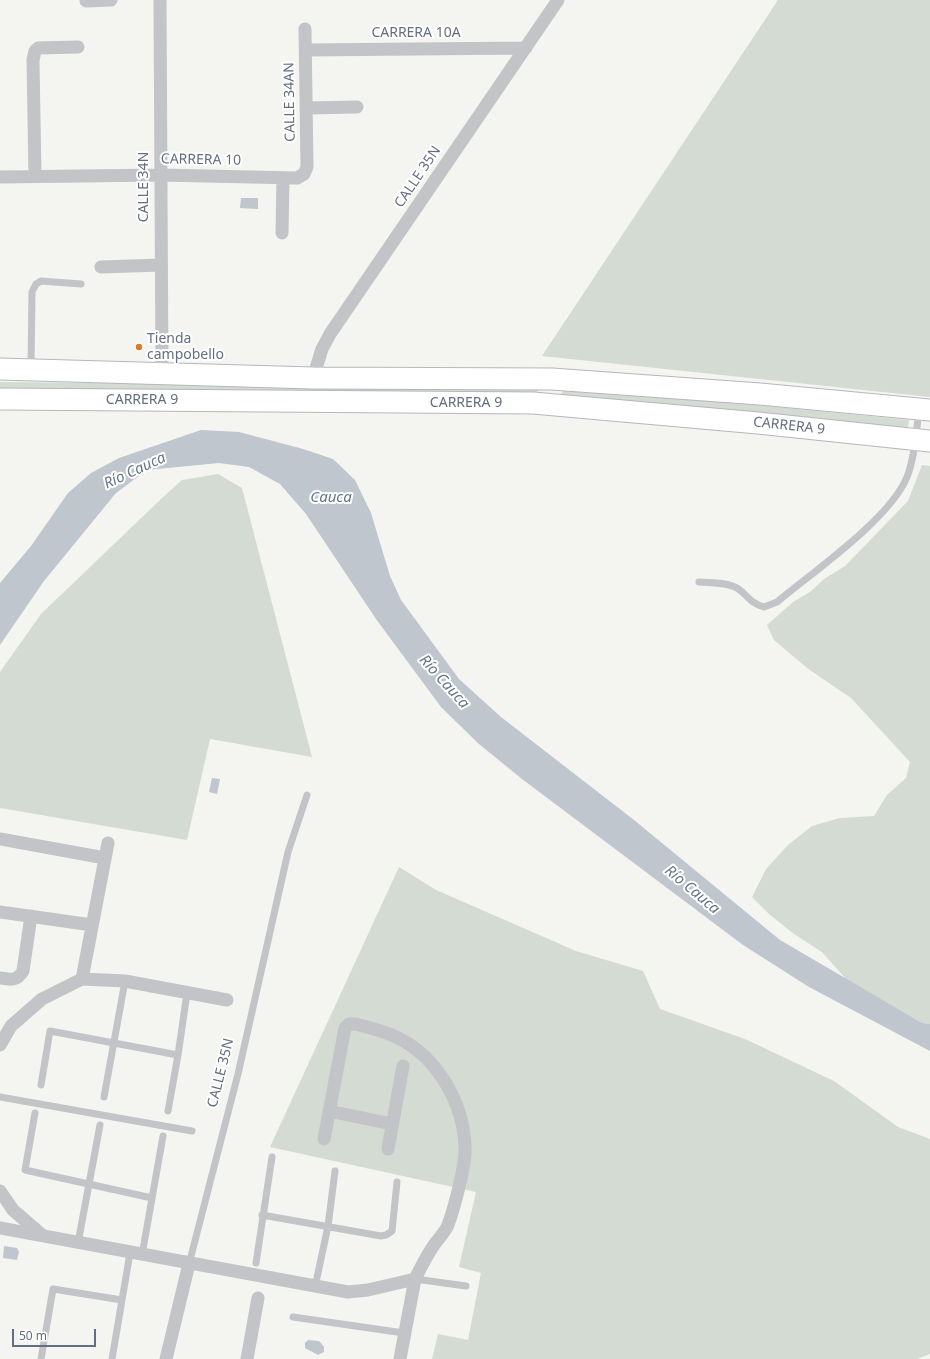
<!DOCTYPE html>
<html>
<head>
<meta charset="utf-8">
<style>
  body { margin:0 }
  #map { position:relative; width:930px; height:1359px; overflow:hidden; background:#f4f4f0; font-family:"Noto Sans",sans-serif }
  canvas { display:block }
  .scale { position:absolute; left:12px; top:1329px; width:84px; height:18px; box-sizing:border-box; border:2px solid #646e81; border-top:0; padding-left:5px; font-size:12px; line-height:14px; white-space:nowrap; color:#646e81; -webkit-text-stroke:3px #fff; paint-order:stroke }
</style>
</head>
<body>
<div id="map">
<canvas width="930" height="1359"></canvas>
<div class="scale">50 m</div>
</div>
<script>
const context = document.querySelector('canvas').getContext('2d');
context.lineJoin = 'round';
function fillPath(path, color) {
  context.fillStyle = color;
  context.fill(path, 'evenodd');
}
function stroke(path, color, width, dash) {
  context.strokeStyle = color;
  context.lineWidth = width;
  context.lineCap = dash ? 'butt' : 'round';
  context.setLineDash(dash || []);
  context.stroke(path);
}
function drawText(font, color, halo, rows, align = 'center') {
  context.font = font + ' "Noto Sans",sans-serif';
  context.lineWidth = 4;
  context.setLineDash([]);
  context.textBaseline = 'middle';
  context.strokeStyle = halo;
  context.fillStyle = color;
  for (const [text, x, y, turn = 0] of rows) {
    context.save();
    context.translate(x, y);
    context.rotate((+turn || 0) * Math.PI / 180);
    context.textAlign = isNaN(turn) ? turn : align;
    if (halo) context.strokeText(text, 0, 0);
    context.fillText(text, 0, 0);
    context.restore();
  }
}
const green = new Path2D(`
  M778,0H930V397L542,356Z
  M0,382L543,387L534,394L0,392Z
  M563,391L706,400L909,420L907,433L558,399Z
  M922,465L930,466V1024L922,1023L847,980L822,952L794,934L769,914L752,897L766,869L788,845L812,826L840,818L874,816L887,795L906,778L910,762L851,698L807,668L774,640L767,625L793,602L810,592L824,579L845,566L908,501Z
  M218,474L242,488L312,757L210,739L187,840L0,808V672L41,614L161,499L182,480Z
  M399,867L436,890L576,951L643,971L660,1009L745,1039L834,1081L898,1127L930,1139V1354L917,1359H432L438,1334L468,1340L481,1273L459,1267L476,1192L270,1147Z`);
const water = new Path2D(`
  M241,198H258V209L240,208Z
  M201,430L239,432L303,449L333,459L355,480L371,513L390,576L401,600L459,679L501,717L634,820L780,940L922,1023L930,1024V1051L809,987L743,945L522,779L479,744L441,707L376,619L306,514L280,484L249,467L219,463L147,470L116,493L44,581L0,645V583L31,546L68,493L91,473L119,458Z
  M212,778L220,779L217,794L209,792Z
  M4,1246L17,1248L19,1252L17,1260L3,1258Z
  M308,1340L319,1341L324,1347V1352L318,1355L305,1348V1343Z`);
const service = new Path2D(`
  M31,367L32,292L36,284L41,281L81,284
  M699,582C711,583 727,582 737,588C748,595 748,602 764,607L777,602C813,572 890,519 907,477C915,457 916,432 919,411
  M41,1085L50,1031L178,1055
  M0,1097L192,1131
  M104,1097L125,981
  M168,1111L178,1055L187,993
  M35,1113L25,1170L152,1198
  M262,1215L381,1236L386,1235L392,1231L397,1182
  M78,1243L100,1125
  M142,1255L163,1136
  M256,1263L272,1157
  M189,1264L238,1074L288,852L307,795
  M415,1279L466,1286
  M315,1287L328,1226L335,1171
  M293,1317L404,1333
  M41,1359L53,1289L122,1300
  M112,1359L130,1253`);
const minor = new Path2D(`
  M160,0L162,374
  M86,1L111,0
  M306,50L526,48
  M306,108L357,107
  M35,176L33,60L35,51L38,48L78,47
  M0,177L160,175L297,178L304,174L307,167L305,29
  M282,233L283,178
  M101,267L161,265
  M313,378L322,349L330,334L558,0
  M0,839L105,858
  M0,912L92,925
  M0,978C11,980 17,981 23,971L31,916
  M82,979L108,843
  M0,1045L11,1026L42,999L82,979L125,981L227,1000
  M329,1111L392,1124
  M388,1149L403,1066
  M0,1191L13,1210L42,1235
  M0,1228L348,1292L368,1290L415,1279C421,1267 427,1255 434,1245C439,1238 445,1232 448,1225C454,1209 466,1164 465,1148C464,1103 437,1056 396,1037C384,1031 369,1028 356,1024H349L345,1028L324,1139
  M166,1359L189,1264
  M247,1359L258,1298
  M400,1359L415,1279`);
const primary = new Path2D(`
  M0,369L313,378L552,379L760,394L930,410
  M0,399L533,403L758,423L930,441`);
const markers = [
  [139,347,4,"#de7927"]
];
const streetNames = [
  ["CARRERA 10A",416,33],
  ["CALLE 34AN",290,102,-91],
  ["CARRERA 10",201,160,1],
  ["CALLE 35N",418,177,-56],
  ["CALLE 34N",144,187,-90],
  ["CARRERA 9",142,400],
  ["CARRERA 9",466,403],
  ["CARRERA 9",789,426,6],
  ["CALLE 35N",221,1073,-76]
];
const poiNames = [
  ["Tienda",147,339],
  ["campobello",147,355]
];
const waterNames = [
  ["Río Cauca",135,471,-25],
  ["Cauca",331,498],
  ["Río Cauca",444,682,48],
  ["Río Cauca",692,890,40]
];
fillPath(green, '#d3dbd2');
fillPath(water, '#bfc6cd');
stroke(primary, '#b5b7bc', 23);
stroke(service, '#c2c4c8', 7);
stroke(minor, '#c2c4c8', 13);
stroke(primary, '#fff', 21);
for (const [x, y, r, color] of markers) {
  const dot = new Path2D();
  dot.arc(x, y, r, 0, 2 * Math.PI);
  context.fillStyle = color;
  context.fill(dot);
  stroke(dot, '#fff', 1.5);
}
drawText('14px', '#646e81', '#fff', streetNames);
drawText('14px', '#646e81', '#fff', poiNames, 'left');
drawText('italic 15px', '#647585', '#fff', waterNames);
</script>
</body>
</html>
